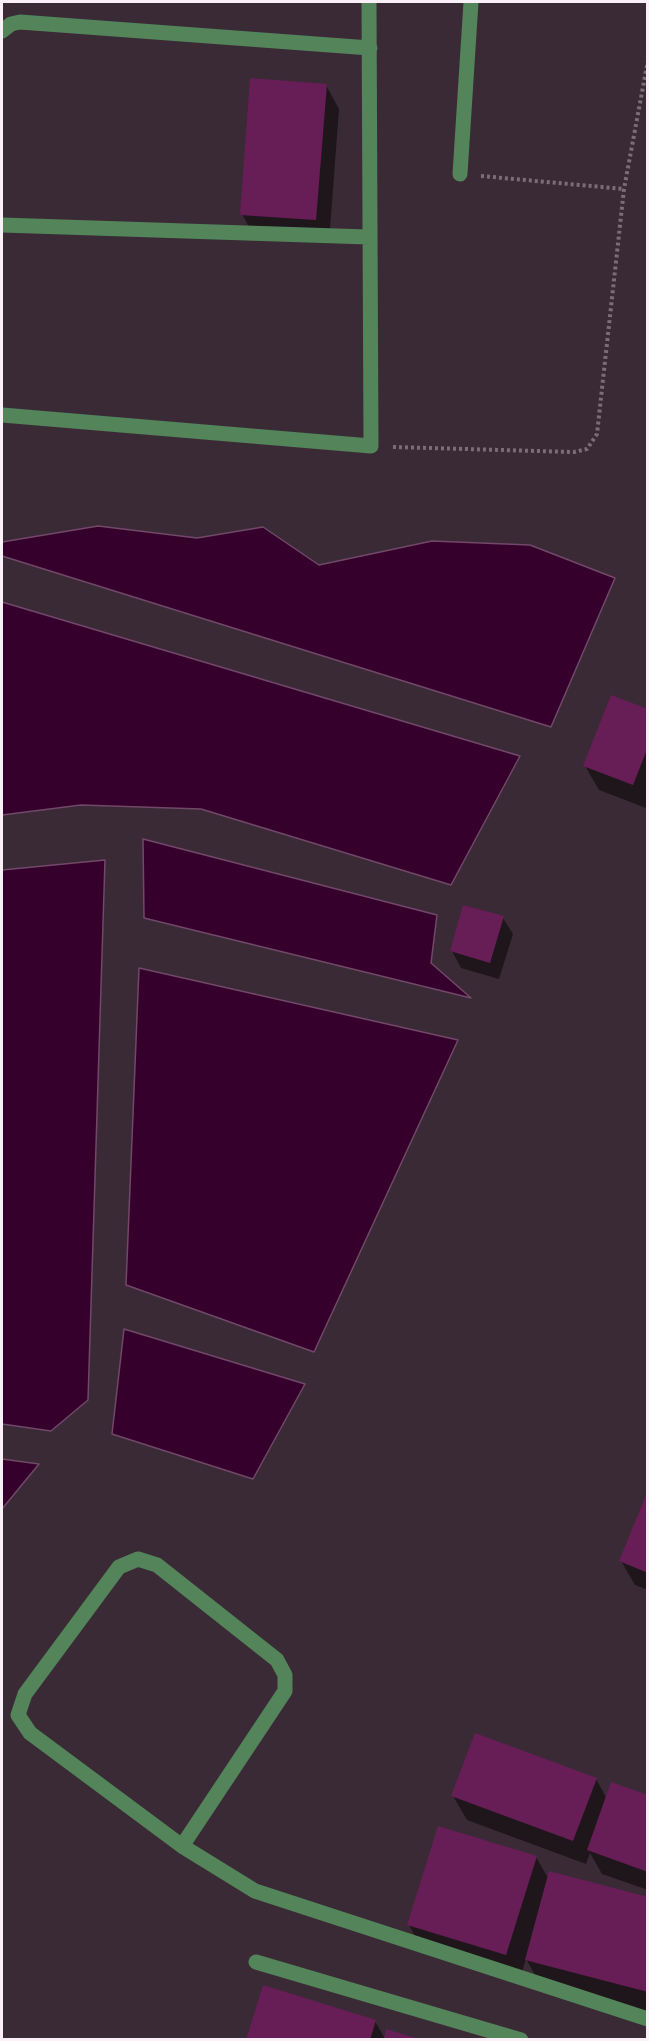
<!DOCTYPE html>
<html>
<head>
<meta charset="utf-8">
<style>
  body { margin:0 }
  #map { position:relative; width:649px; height:2041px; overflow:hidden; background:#3a2a35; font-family:Spectral,serif }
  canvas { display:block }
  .frame { position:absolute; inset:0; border:3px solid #fbf0f7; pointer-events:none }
</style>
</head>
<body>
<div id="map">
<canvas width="649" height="2041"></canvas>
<div class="frame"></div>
</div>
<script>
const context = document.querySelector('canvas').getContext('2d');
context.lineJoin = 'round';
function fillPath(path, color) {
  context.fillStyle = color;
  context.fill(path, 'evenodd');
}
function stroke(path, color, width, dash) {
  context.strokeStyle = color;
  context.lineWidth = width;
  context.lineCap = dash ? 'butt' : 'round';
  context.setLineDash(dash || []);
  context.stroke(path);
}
const water = new Path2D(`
  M98,526L197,538L263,527L319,565L432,541L530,545L615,578L551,727L2,556V542Z
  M2,602L520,756L451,885L201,809L81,805L2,815Z
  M143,839L437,915L431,963L471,998L144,918Z
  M105,860L88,1400L51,1431L2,1424V870Z
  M139,968L458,1040L314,1352L126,1285Z
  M124,1329L305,1384L253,1479L112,1434Z
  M2,1459L39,1464L2,1509Z`);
const shadow = new Path2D(`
  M326,85L339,109L329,243L255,238L242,214Z
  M648,711V805L646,808L599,790L585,766Z
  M503,918L513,934L499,979L461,968L452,951Z
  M648,1497V1590L635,1585L621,1561Z
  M596,1779L607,1799L648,1796V1890L602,1874L590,1853L586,1864L467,1820L453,1796Z
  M536,1857L548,1878L648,1899V2016L543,1989L526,1959L520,1978L422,1949L409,1925Z
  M375,2021L385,2039L415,2040H248Z`);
const building = new Path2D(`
  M250,78L327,84L316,220L240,215Z
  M611,695L648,709V747L633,785L583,766Z
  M463,905L504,916L490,963L450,951Z
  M647,1493H648V1573L619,1561Z
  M475,1733L597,1778L573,1841L451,1796Z
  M611,1782L648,1795V1872L587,1850Z
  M438,1826L537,1856L506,1955L407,1925Z
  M549,1871L648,1897V1992L525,1960Z
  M263,1985L376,2020L370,2040H246Z
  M386,2029L419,2039V2040H384Z`);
const path = new Path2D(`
  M481,176L624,189
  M393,447L574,452L587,449L597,434L624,189L648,60`);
const minor = new Path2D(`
  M2,31L11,24L20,22L370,48
  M460,174L471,2
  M2,225L368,237
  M2,415L371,446L369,2
  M182,1846L285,1691V1675L277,1660L157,1565L138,1559L119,1567L25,1694L18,1715L30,1733L182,1846L255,1891L648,2019
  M256,1962L521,2040`);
fillPath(water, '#36002c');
stroke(water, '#714869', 1.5);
fillPath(shadow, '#0007');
fillPath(building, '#671e56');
stroke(path, '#7b6d77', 4, [3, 3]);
stroke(minor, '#53845a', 15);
</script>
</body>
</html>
